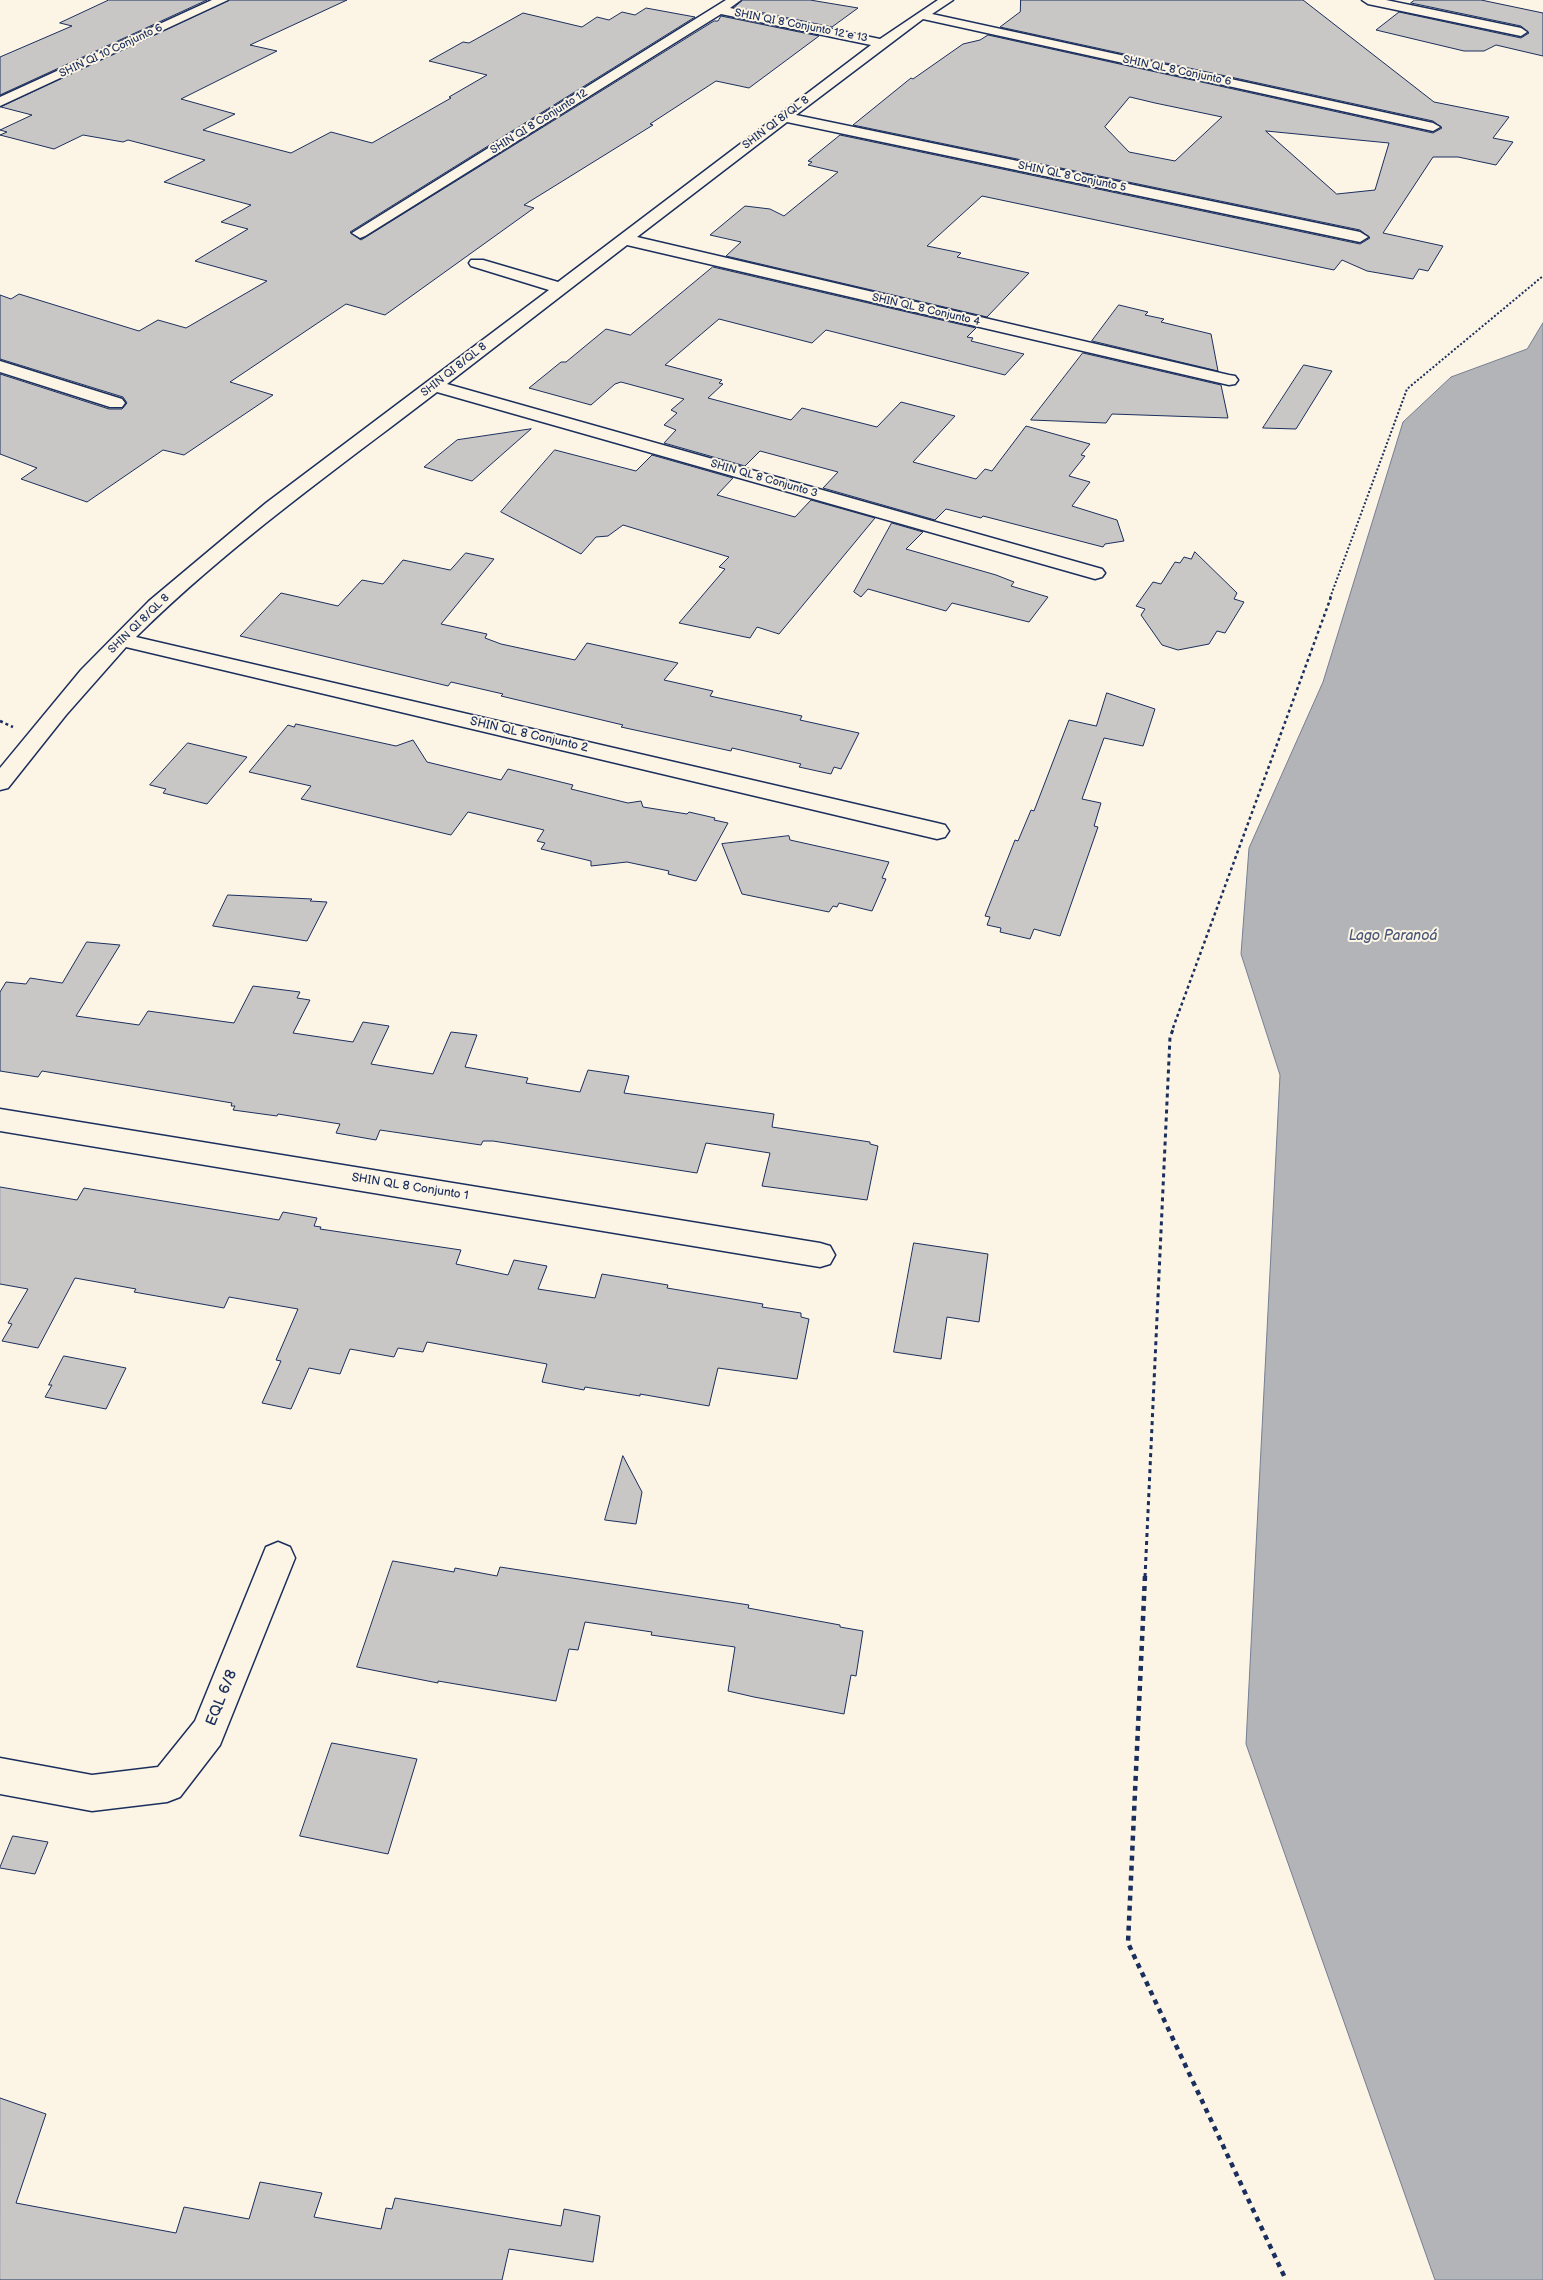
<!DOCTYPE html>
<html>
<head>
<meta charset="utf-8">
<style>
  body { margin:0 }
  canvas { display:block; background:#fcf5e5 }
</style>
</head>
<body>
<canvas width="1543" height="2280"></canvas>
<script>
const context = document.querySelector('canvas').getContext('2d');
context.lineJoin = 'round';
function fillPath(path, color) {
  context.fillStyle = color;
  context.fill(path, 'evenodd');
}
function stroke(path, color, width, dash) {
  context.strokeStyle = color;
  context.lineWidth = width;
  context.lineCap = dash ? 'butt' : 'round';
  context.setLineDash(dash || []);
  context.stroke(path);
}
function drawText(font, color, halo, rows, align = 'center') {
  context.font = font + ' "Balsamiq Sans",sans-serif';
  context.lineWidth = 4;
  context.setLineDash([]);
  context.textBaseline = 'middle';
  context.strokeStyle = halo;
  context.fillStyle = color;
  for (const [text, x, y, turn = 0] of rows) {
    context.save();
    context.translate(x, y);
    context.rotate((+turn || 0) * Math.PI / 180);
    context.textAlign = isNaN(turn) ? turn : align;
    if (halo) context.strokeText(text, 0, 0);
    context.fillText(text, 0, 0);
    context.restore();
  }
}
const water = new Path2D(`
  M1543,323V2280H1435L1246,1744L1280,1075L1241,954L1249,848L1323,682L1403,422L1451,377L1527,349Z`);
const building = new Path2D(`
  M109,0H207L0,95V57L72,26L60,23Z
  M230,0H347L250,45L277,51L181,99L235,114L203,130L291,153L331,132L372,143L451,98L449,97L487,75L429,61L463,42L469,43L523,13L582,27L597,17L609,20L622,12L635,15L646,8L695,17L350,232L361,240L714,21H718L721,16L819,36L749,88L716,81L650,124L653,125L524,205L534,208L385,315L346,304L230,382L273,395L184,455L163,450L87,502L21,479L37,468L0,454V374L109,409H122L127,403L123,397L0,359V295L11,299L19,294L139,331L158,320L186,328L267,281L195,261L248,229L221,222L251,205L164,182L205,160L128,140L123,142L83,135L54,149L0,135L7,132L0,130L32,115L1,107Z
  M743,0H810L858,8L832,27L735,7Z
  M1021,0H1303L1434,102L1509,117L1493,138L1513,142L1496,165L1458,157H1433L1383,233L1443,246L1428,271L1419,269L1413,279L1367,271L1342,260L1334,270L982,196L927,246L961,253L957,257L1029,273L987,317L726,256L741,242L710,235L745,206L770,209L784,216L838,172L808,165L812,162L808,161L840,135L1360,244L1370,238L1360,230L853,125L911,78L913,79L963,44L980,40L988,35L1433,133L1442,128L1433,121L1000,27L1020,12ZM1130,97L1155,103L1222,117L1175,161L1129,152L1105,127ZM1266,131L1389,143L1375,190L1337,194Z
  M1415,0H1481L1543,13V56L1496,45L1484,51H1464L1376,30L1399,12L1521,38L1529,33L1521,26L1411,3Z
  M713,267L976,328L967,337L973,338L971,341L1024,354L1005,375L826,330L812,343L719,319L665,365L722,380L719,383L723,384L708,398L791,420L802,408L877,427L901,402L955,416L913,462L976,479L985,469L992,471L1026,426L1090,444L1081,455L1085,456L1069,476L1090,482L1072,506L1117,520L1124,541L1105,544L1103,547L983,516L981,518L946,509L935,520L823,488L838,472L760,451L745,466L664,443L676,430L664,425L677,413L671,410L684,399L621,382L615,384L591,405L529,388L561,362H566L606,329L630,335Z
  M1119,305L1148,312L1145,315L1164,319L1161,322L1211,334L1218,371L1092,341Z
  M1083,353L1221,385L1228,418L1112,414L1106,423L1031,420Z
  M1304,365L1332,371L1296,429L1263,428Z
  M531,429L472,481L424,467L457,440Z
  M555,450L636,471L652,455L733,478L717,495L795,517L811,500L875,518L779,634L757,627L750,638L679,623L725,569L719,567L729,557L623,525L608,536L596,537L581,554L501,512Z
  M892,523L923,532L906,549L996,575L1014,582L1011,586L1048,597L1029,622L952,603L946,611L868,589L861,597L854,592Z
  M1195,552L1237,593L1234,599L1244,602L1225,633L1217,631L1209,644L1178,650L1162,645L1141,615L1145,609L1136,606L1153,582L1161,584L1175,562L1180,563L1184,557L1191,559Z
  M466,553L494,559L441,624L487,634L485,638L501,644L575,660L587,643L678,663L664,680L713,691L710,696L802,716L800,720L859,733L841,769L834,767L831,774L799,767L801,764L732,748L731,751L621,727L623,725L501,696L503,694L451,682L448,686L240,636L281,593L338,606L362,580L383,584L403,560L450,570Z
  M1107,693L1155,709L1143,746L1104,738L1082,799L1101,803L1094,826L1098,827L1060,936L1034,929L1030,939L1000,932L1001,928L987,925L990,917L985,916L1015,840L1018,841L1031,810L1034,811L1069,720L1096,726Z
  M296,724L396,746L413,740L427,762L501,780L508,769L573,785L571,789L628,803L641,801L643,807L687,814L689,812L715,818L714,820L728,823L696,881L668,874L669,871L627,862L591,866V861L541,849L545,843L537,841L544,830L468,812L451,835L301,799L311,786L249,772L288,725L294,727Z
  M188,743L247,757L207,804L163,793L166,789L150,785Z
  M789,836L790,840L889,862L882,878L886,879L872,911L839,903L837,907L833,906L829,912L742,894L722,844Z
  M228,895L312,899L310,901L327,902L307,941L213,926Z
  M87,942L120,945L76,1016L139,1025L148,1011L234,1023L253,986L300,992L297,998L310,1000L293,1033L353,1042L363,1022L389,1026L371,1064L433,1074L451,1032L477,1035L465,1067L528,1078L526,1083L580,1092L588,1070L629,1076L624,1093L774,1114L772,1127L870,1142V1144L878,1146L867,1200L762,1186L770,1153L706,1143L697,1173L493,1141H483L481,1145L380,1130L376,1140L336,1133L340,1124L278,1114L277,1116L233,1110L235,1106H231L232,1103L42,1071L38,1077L0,1071V992L6,982L26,984L30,978L62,983Z
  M0,1187L77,1200L84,1188L279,1220L283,1212L317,1218L314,1226L321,1227L320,1229L461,1250L456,1264L508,1275L514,1260L547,1266L538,1289L595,1298L602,1274L668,1285L667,1288L763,1304L762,1307L801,1313V1317L809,1319L797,1379L718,1368L709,1406L640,1394V1396L585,1387L584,1390L542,1382L547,1364L427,1342L423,1352L398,1348L394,1357L350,1349L340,1374L309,1368L291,1409L262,1403L281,1361L276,1360L298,1309L229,1297L224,1308L134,1292L136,1289L75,1278L38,1348L2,1341L12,1324L8,1323L28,1289L0,1284Z
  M914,1243L988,1254L979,1322L947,1317L941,1359L894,1352Z
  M64,1356L126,1368L106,1409L45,1397L52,1385H49Z
  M623,1456L642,1492L636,1524L605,1520Z
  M393,1561L454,1572L455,1568L497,1576L500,1567L749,1605L748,1608L840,1625V1627L863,1631L856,1676L851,1675L844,1714L754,1697L728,1691L735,1647L651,1635L652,1632L585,1622L578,1650L569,1649L556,1701L438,1681V1683L357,1667Z
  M332,1743L417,1759L388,1854L300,1836Z
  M13,1836L48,1842L35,1874L0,1868Z
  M0,2098L46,2114L16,2203L176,2233L184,2207L249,2219L260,2182L322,2193L314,2217L381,2229L386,2208L392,2209L395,2198L561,2226L564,2209L600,2216L593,2262L509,2249L502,2280H0Z`);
const pathFar3 = new Path2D(`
  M1330,598L1407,389L1543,276`);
const pathFar2 = new Path2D(`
  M0,721L13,727
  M1173,1028L1331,597`);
const pathFar1 = new Path2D(`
  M1145,1577L1170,1037L1174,1027`);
const path = new Path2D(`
  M1145,1576L1128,1943L1286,2280`);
const minor = new Path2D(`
  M212,0H228L0,106V97Z
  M726,0H741L730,8L880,39L938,0H953L932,14L1433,123L1440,127L1433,131L923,19L796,115L1360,232L1368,237L1360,242L787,122L637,237L1229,375L1235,376L1238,380L1235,384L1229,385L627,245L447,384L1102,569L1105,573L1102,577L1095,579L1088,577L437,392C334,471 228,546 136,637L937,823L945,825L949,831L945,837L937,839L126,647L66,715L8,788L0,790V768L81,670L149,601L266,503L549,290L471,266L469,263L471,260H483L558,282L871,45L721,14L365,236L360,238L352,233Z
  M1362,0H1386L1521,28L1527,32L1521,36L1368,4Z
  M0,361L122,399L125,403L122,407H110L0,372Z
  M0,1109L820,1243L830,1246L835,1255L830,1264L820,1267L0,1131Z
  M278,1542L290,1547L295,1558L220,1745L180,1797L167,1802L92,1811L0,1794V1758L92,1775L158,1767L195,1721L266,1547Z`);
const farStreetnames = [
  ["SHIN QI 8 Conjunto 12 e 13",801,26,11],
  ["SHIN QI 10 Conjunto 6",111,51,-25],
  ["SHIN QL 8 Conjunto 6",1177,71,12],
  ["SHIN QI 8 Conjunto 12",539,122,-32],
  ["SHIN QI 8/QL 8",776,123,-37],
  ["SHIN QL 8 Conjunto 5",1072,177,12],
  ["SHIN QL 8 Conjunto 4",926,310,13],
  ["SHIN QI 8/QL 8",454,370,-38],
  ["SHIN QL 8 Conjunto 3",764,479,16],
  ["SHIN QI 8/QL 8",139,624,-44]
];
const streetNames = [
  ["SHIN QL 8 Conjunto 2",529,735,13],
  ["SHIN QL 8 Conjunto 1",410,1187,9]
];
const waterNames = [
  ["Lago Paranoá",1393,936]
];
const nearStreetnames = [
  ["EQL 6/8",222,1698,-68]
];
fillPath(water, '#b2b4b8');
stroke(water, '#767f94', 1);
fillPath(building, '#c8c7c6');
stroke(building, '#1b2f5e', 1);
stroke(minor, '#1b2f5e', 3);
stroke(pathFar3, '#1b2f5e', 2, [2, 2]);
stroke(pathFar2, '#1b2f5e', 2.5, [3, 3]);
stroke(pathFar1, '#1b2f5e', 3, [4, 4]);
stroke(path, '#1b2f5e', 4.5, [5, 5]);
fillPath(minor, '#fcf5e5');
drawText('11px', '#1b2f5e', '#fcf5e5', farStreetnames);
drawText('12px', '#1b2f5e', '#fcf5e5', streetNames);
drawText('italic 14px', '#485779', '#fcf5e5', waterNames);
drawText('15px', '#1b2f5e', '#fcf5e5', nearStreetnames);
</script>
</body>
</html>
